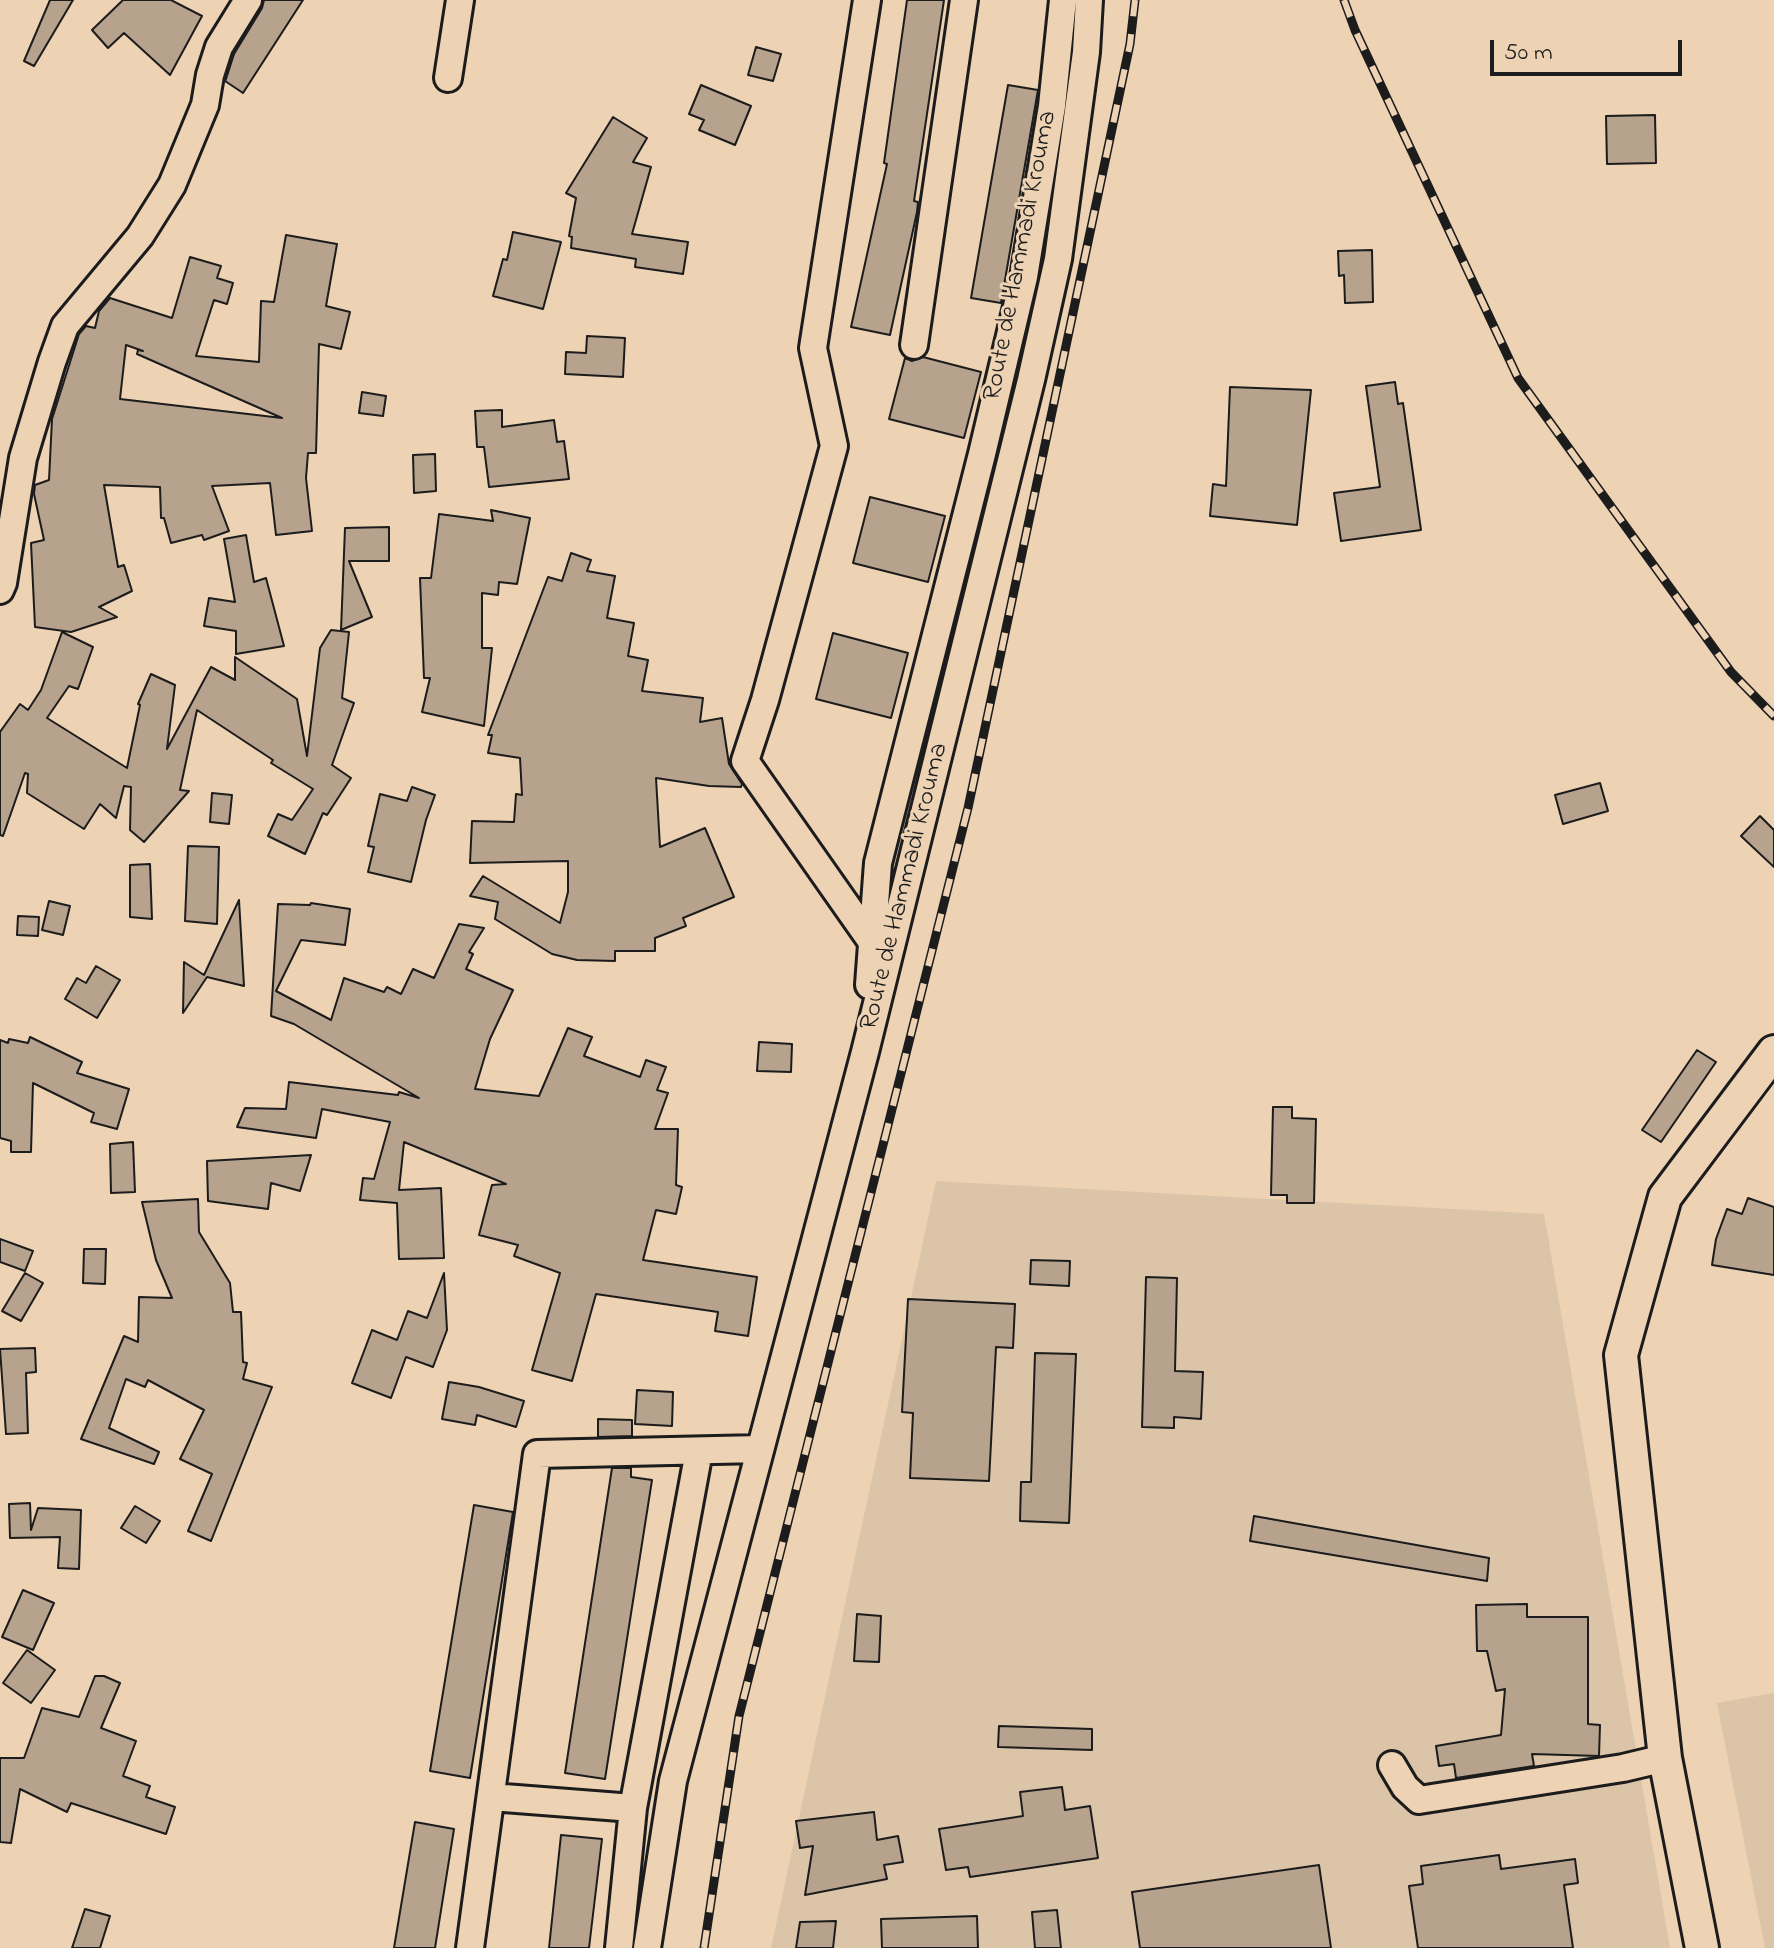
<!DOCTYPE html>
<html>
<head>
<meta charset="utf-8">
<style>
  body { margin:0 }
  #map { position:relative; width:1774px; height:1948px; overflow:hidden; background:#edd2b4; font-family:"Indie Flower",sans-serif }
  canvas { display:block }
  .scale { position:absolute; left:1490px; top:40px; width:192px; height:36px; box-sizing:border-box; border:4px solid #1c1c1c; border-top:0; padding-left:10px; font-size:24px; line-height:28px; white-space:nowrap; color:#1c1c1c; -webkit-text-stroke:6px #edd2b4; paint-order:stroke }
</style>
</head>
<body>
<div id="map">
<canvas width="1774" height="1948"></canvas>
<div class="scale">50 m</div>
</div>
<script>
const context = document.querySelector('canvas').getContext('2d');
context.lineJoin = 'round';
function fillPath(path, color) {
  context.fillStyle = color;
  context.fill(path, 'evenodd');
}
function stroke(path, color, width, dash) {
  context.strokeStyle = color;
  context.lineWidth = width;
  context.lineCap = dash ? 'butt' : 'round';
  context.setLineDash(dash || []);
  context.stroke(path);
}
function drawText(font, color, halo, rows, align = 'center') {
  context.font = font + ' "Indie Flower",sans-serif';
  context.lineWidth = 6;
  context.setLineDash([]);
  context.textBaseline = 'middle';
  context.strokeStyle = halo;
  context.fillStyle = color;
  for (const [text, x, y, turn = 0] of rows) {
    context.save();
    context.translate(x, y);
    context.rotate((+turn || 0) * Math.PI / 180);
    context.textAlign = isNaN(turn) ? turn : align;
    if (halo) context.strokeText(text, 0, 0);
    context.fillText(text, 0, 0);
    context.restore();
  }
}
const built = new Path2D(`
  M936,1181L1544,1214L1670,1948H771Z
  M1774,1693V1948H1765L1717,1703Z`);
const building = new Path2D(`
  M50,0H73L34,66L24,61Z
  M123,0H171L202,16L170,75L124,33L108,48L92,30Z
  M264,0H303L243,93L225,81L226,79L234,54L262,8Z
  M907,0H944L914,201L918,202L917,212L890,335L851,327L887,164L884,163Z
  M756,47L781,54L773,81L748,75Z
  M701,85L751,106L735,145L699,130L704,120L689,114Z
  M1008,85L1038,90L1001,303L971,298Z
  M1655,115L1656,163L1607,164L1606,116Z
  M613,117L647,138L633,162L651,167L632,234L688,242L683,274L635,267L636,259L571,248L572,237L569,236L576,198L566,193Z
  M513,232L561,242L543,309L493,296L503,259L507,260Z
  M286,235L337,244L326,306L350,312L341,349L319,344L316,453H308L306,478L312,531L276,535L270,483L212,486L229,531L204,540L202,535L171,543L164,518H161L160,487L104,485L118,567L124,565L132,591L99,607L117,617L71,632L35,627L31,543L44,540L34,494L35,485L49,480L52,419L79,334L86,326L95,328L99,311L110,298L172,318L190,257L221,266L217,278L233,283L227,304L214,300L196,356L259,362L261,301L274,302ZM126,345L143,351L138,350L137,354L282,418L120,399Z
  M1372,250L1373,302L1345,303L1344,275L1339,276L1338,251Z
  M587,336L625,338L623,377L565,374L566,352L586,353Z
  M923,357L981,372L964,438L889,419L905,358L912,361Z
  M1395,382L1398,404L1403,403L1421,530L1341,541L1334,493L1380,487L1366,386Z
  M1230,387L1311,390L1297,525L1210,516L1213,484L1226,486Z
  M362,392L386,396L383,416L359,413Z
  M502,410V427L554,420L557,442L564,441L569,479L489,487L484,447H477L475,411Z
  M435,454L436,491L414,493L413,455Z
  M870,497L945,516L928,582L853,563Z
  M491,510L530,518L517,584L499,582L498,595L482,593V648H492L484,726L422,712L430,678H424L420,578H431L439,514L493,521Z
  M389,527V561H349L372,617L341,630L345,528Z
  M246,535L254,582L266,578L284,646L236,654V631L204,626L209,598L235,602L224,539Z
  M571,553L591,560L587,571L615,576L607,618L634,623L628,656L648,660L642,691L703,698L700,722L722,718L729,764L742,784L741,787L709,786L656,778L660,847L705,828L734,897L683,918L686,926L655,938V951H615V961L577,960L552,954L495,919L498,902L470,896L483,876L560,923L568,892V861L470,863L472,821L514,822L516,794L522,795L520,758L488,753L492,735H488L548,577L562,581Z
  M331,630L349,632L342,698L354,703L332,765L351,778L327,815L323,813L305,854L268,836L278,814L292,820L313,789L271,763L273,760L197,710L180,790L189,791L144,842L130,830L131,787L124,786L116,818L100,804L84,829L27,793L28,774L25,773L3,836L0,835V732L20,704L28,710L41,690L62,632L93,647L78,689L69,686L47,718L127,768L140,705L138,704L151,674L175,685L167,749L211,667L235,680V657L297,699L307,756L320,648Z
  M833,633L908,653L891,718L816,699Z
  M1600,783L1608,811L1563,824L1555,795Z
  M412,787L435,795L426,820L411,882L368,872L374,847L368,846L380,794L407,801Z
  M212,793L232,795L229,824L210,822Z
  M1760,816L1774,830V867L1741,836Z
  M188,846L219,847L217,924L185,921Z
  M150,864L152,919L130,917V865Z
  M239,900L244,986L207,977L183,1013L184,962L204,975Z
  M49,901L70,906L63,935L42,930Z
  M311,903L350,909L345,945L301,940L276,991L331,1020L344,978L384,992L387,987L401,994L413,969L434,978L459,924L484,928L469,952L473,954L466,969L513,990L490,1039L475,1089L539,1096L568,1028L592,1037L584,1056L640,1077L646,1060L666,1067L657,1090L668,1093L655,1129H678L676,1185L682,1187L676,1214L656,1210L643,1260L757,1277L748,1336L715,1331L718,1312L596,1294L572,1381L532,1370L560,1273L514,1256L518,1245L479,1235L492,1185L506,1184L404,1142L399,1190L441,1188L444,1258L399,1259L397,1203L360,1200L363,1178L374,1179L390,1122L322,1109L316,1138L237,1127L245,1108L286,1109L289,1082L398,1095L399,1092L419,1098L294,1024L271,1016L278,904L310,905Z
  M18,916L39,917L38,936L17,935Z
  M96,966L120,980L97,1018L65,999L77,978L86,983Z
  M30,1037L82,1062L77,1073L129,1089L117,1129L91,1122L94,1113L33,1083L31,1152H11V1141L0,1138V1040L8,1043L9,1039L28,1043Z
  M759,1042L792,1044L791,1072L757,1071Z
  M1697,1050L1716,1062L1661,1142L1642,1130Z
  M1273,1107H1292V1118L1316,1119L1314,1203H1287V1195H1271Z
  M133,1142L135,1192L111,1193L110,1144Z
  M311,1155L300,1191L271,1183L268,1209L208,1201L207,1161Z
  M1748,1198L1774,1207V1275L1712,1265L1716,1239L1727,1209L1742,1214Z
  M198,1199L199,1232L230,1283L233,1312H241L243,1362L247,1363L243,1379L272,1387L211,1541L188,1531L212,1474L180,1459L204,1410L148,1380L145,1387L126,1379L109,1428L159,1452L154,1464L81,1439L124,1336L138,1342L139,1297L172,1298L156,1260L142,1202Z
  M0,1239L33,1251L25,1271L0,1262Z
  M84,1249H106L105,1284L83,1283Z
  M1031,1260L1070,1261L1069,1286L1030,1284Z
  M25,1273L43,1283L21,1321L2,1311Z
  M444,1273L447,1330L433,1367L406,1357L391,1398L352,1383L372,1330L397,1340L408,1311L427,1318Z
  M1146,1277L1177,1278L1175,1371L1203,1372L1201,1419L1174,1417V1428L1142,1427Z
  M908,1299L1015,1304L1013,1348L996,1347L989,1481L910,1478L913,1413L902,1412Z
  M35,1348L36,1372L26,1373L28,1433L6,1434L0,1349Z
  M1035,1353L1076,1354L1069,1523L1020,1521L1021,1482H1031Z
  M449,1382L479,1387L524,1401L516,1427L477,1415L475,1425L442,1419Z
  M637,1390L673,1392L672,1426L635,1424Z
  M598,1419L632,1420V1436L598,1437Z
  M612,1468H631V1477L652,1480L605,1779L565,1773Z
  M30,1503L31,1530L38,1508L81,1510L79,1569L58,1568L60,1537L10,1538L9,1504Z
  M474,1505L513,1512L470,1778L430,1771Z
  M135,1506L160,1521L146,1543L121,1528Z
  M1254,1516L1489,1558L1487,1581L1250,1541Z
  M23,1590L54,1603L33,1650L2,1637Z
  M1527,1604V1617H1588V1724L1600,1725L1599,1756L1532,1754L1534,1766L1456,1778L1454,1764L1439,1766L1436,1746L1501,1735L1505,1689L1496,1691L1487,1651H1477L1476,1605Z
  M857,1614L881,1616L879,1662L854,1661Z
  M27,1650L55,1670L31,1703L3,1683Z
  M95,1676H104L120,1683L101,1728L136,1741L123,1776L150,1786L146,1797L175,1807L166,1834L71,1803L67,1812L20,1789L11,1843L0,1842V1758H24L42,1708L79,1717Z
  M999,1726L1092,1729V1750L998,1747Z
  M1062,1787L1065,1810L1090,1806L1098,1858L970,1877L968,1867L946,1870L939,1829L1023,1816L1020,1792Z
  M874,1812L877,1840L898,1836L903,1862L884,1865L887,1879L805,1895L813,1846L800,1848L796,1821Z
  M415,1822L454,1829L435,1948H394Z
  M561,1835L602,1839L589,1948H549Z
  M1499,1855L1501,1869L1575,1859L1578,1883L1564,1885L1573,1948H1418L1409,1886L1423,1884L1421,1866Z
  M1319,1865L1331,1948H1140L1132,1892Z
  M85,1909L110,1916L100,1948H72Z
  M1057,1910L1061,1948H1035L1032,1912Z
  M977,1916L978,1948H882L881,1919Z
  M836,1921L833,1948H796L800,1922Z`);
const minor = new Path2D(`
  M867,0L813,348L834,446L765,700L745,761L872,942
  M448,78L460,0
  M914,345L964,0
  M0,590L3,583L23,458L52,362L65,326L140,236L172,185L205,105L210,75L219,47L248,0
  M869,985L878,863L982,454L1024,277L1052,106L1063,0
  M1392,1765L1405,1787L1419,1800L1623,1768L1665,1758
  M491,1797L633,1808
  M470,1948L537,1454L760,1449
  M619,1948L633,1808L699,1451
  M647,1948L673,1781L865,1052L1031,380L1058,259L1086,52L1089,0`);
const major = new Path2D(`
  M1702,1948L1665,1758L1621,1355L1665,1197L1774,1052`);
const rail = new Path2D(`
  M1344,0L1355,30L1518,378L1731,672L1774,716
  M704,1948L739,1716L968,808L1130,44L1135,0`);
const streetNames = [
  ["Route de Hammadi Krouma",1022,256,-79],
  ["Route de Hammadi Krouma",906,887,-76]
];
fillPath(built, '#dcc4a8');
fillPath(building, '#b6a28d');
stroke(building, '#1c1c1c', 2);
stroke(minor, '#1c1c1c', 32);
stroke(major, '#1c1c1c', 38);
stroke(minor, '#edd2b4', 26);
stroke(major, '#edd2b4', 32);
stroke(rail, '#1c1c1c', 9);
stroke(rail, '#edd2b4', 6, [18]);
drawText('26px', '#1c1c1c', '#edd2b4', streetNames);
</script>
</body>
</html>
